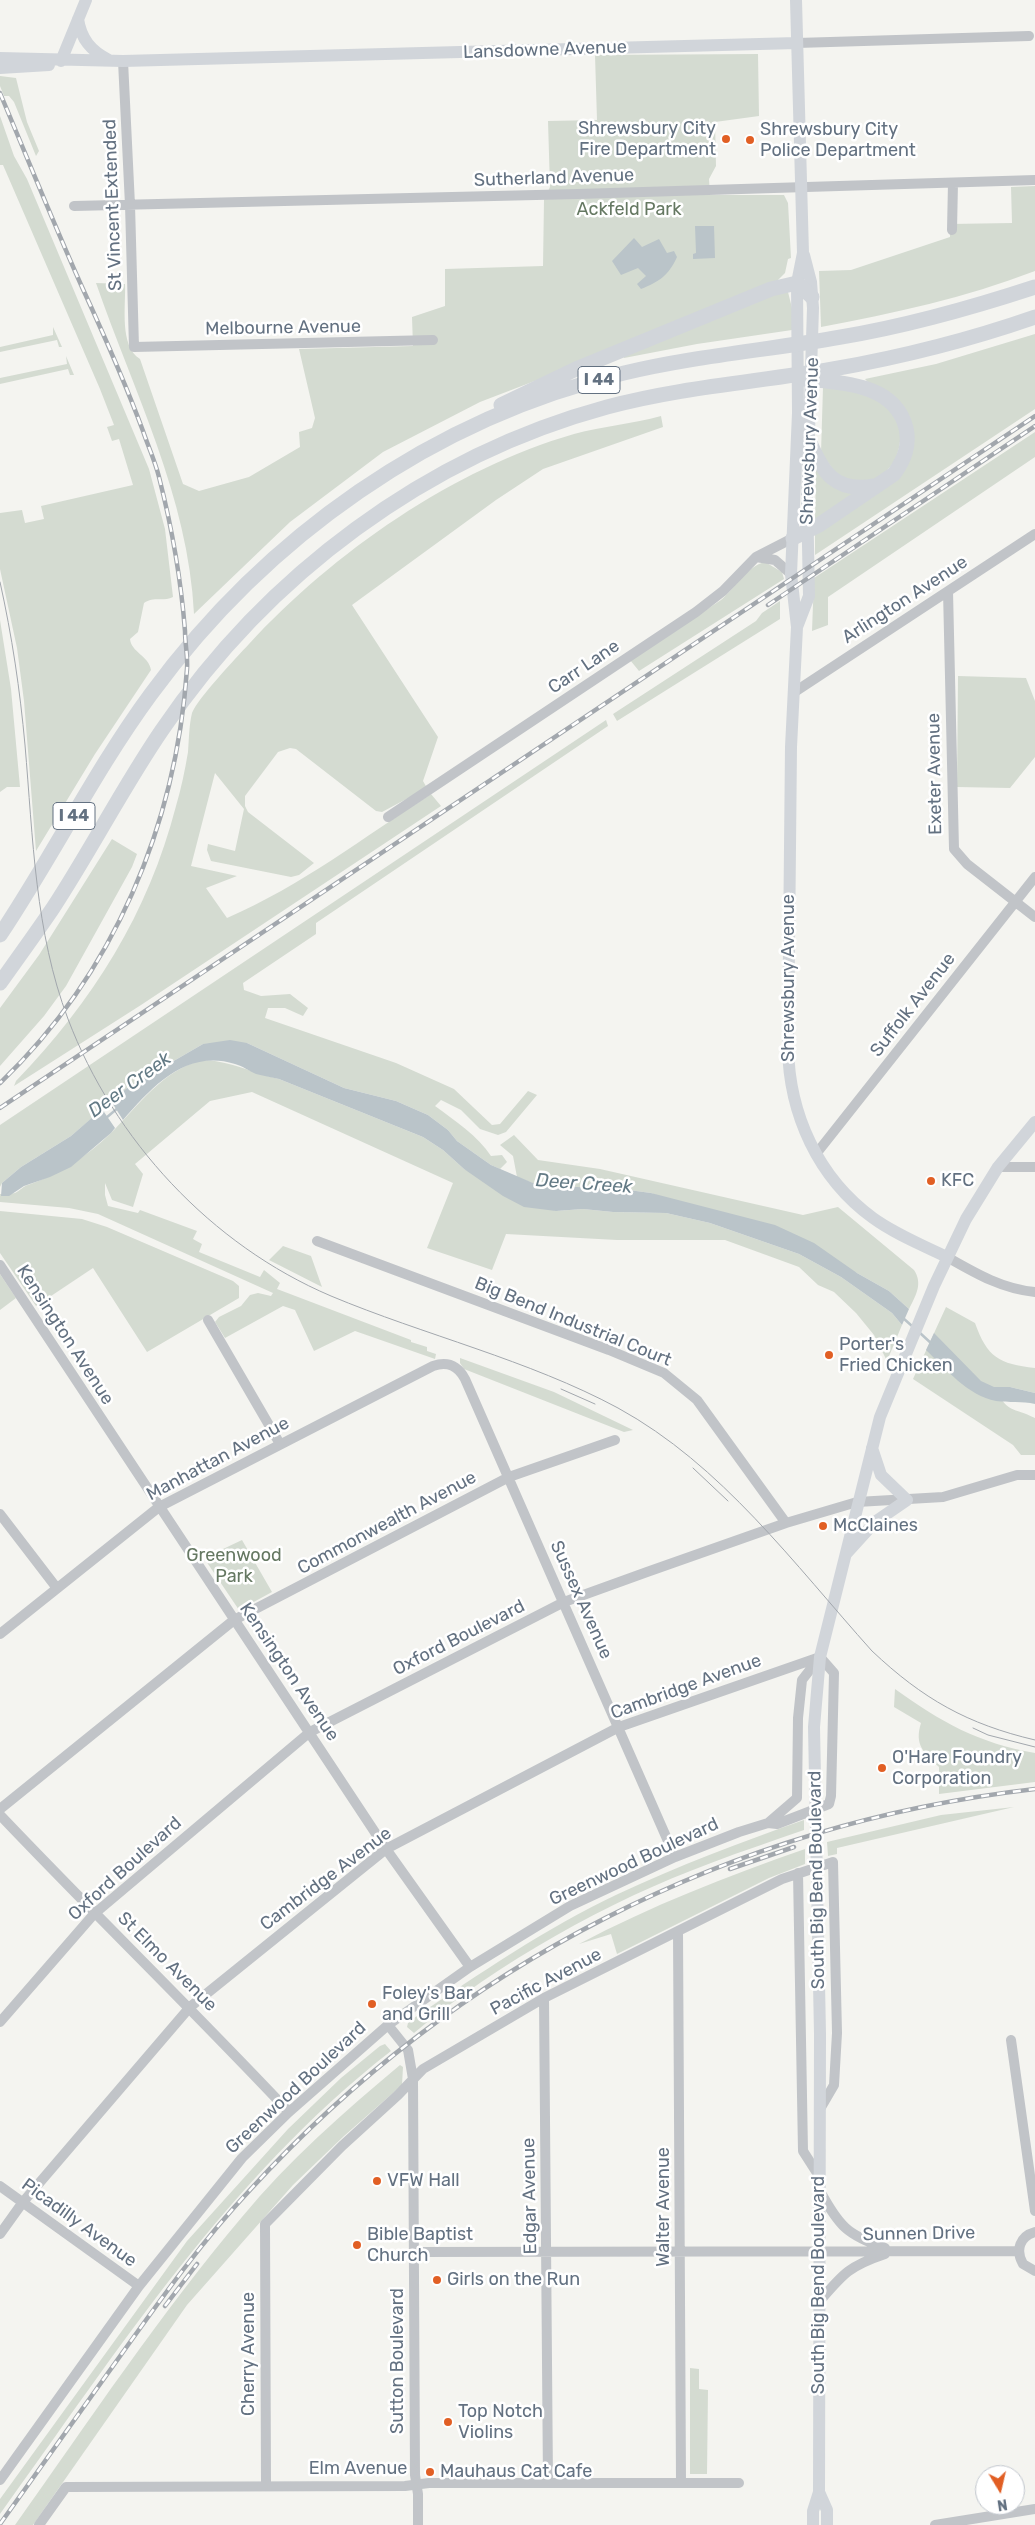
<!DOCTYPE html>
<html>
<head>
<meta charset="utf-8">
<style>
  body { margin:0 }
  #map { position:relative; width:1035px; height:2525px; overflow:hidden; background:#f4f4f0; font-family:Rubik,sans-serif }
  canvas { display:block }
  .north { position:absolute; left:975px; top:2465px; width:50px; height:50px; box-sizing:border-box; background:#fff; border:1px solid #c1c6cd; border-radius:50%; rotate:171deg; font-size:14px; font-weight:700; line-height:20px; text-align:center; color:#637181 }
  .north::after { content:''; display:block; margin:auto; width:18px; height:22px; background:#e15f24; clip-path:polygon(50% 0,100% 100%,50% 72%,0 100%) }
</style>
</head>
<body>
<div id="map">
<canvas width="1035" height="2525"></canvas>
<div class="north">N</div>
</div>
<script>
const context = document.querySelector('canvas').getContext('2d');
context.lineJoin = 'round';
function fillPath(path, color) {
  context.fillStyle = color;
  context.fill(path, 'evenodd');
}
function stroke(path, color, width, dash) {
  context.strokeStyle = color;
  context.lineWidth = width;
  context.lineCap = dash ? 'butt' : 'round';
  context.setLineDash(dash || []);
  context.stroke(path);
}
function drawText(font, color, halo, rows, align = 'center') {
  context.font = font + ' Rubik,sans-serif';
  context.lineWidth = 5;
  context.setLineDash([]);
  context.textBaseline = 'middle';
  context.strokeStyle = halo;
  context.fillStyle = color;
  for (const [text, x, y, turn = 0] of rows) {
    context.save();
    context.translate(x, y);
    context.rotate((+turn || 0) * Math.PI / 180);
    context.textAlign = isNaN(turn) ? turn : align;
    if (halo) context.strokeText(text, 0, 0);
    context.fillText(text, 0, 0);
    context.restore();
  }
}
const green = new Path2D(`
  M758,54L759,116L715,122L716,166L709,179L710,195H784L788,203L791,258L788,259L785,273L777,281L566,369L480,402L383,452L290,522L194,614C188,496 134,393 96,283L125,284C126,306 119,346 140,359L183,484L199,491L249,477L300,447L299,432L312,428L315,418L299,349L413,346L412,317L445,306V269L543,266L544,200L550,187L548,121L597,120L595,55Z
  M0,76L16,78L27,122L39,151L36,156L14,102L9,96H4L0,86Z
  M0,116L14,156L27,179L149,469L165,529L173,597C163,602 154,596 144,603L138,632L130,639C131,652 149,656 151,670L95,754L36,851L24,701L17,648L0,569V513L22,510L25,523L44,519L41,506L133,485L119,439L112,441L107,427L114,425L100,389L3,165H0Z
  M1035,186V271C965,298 894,313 821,327L819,271L851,270L950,237V224L1012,223L1011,187Z
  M788,292L792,308V330L697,344L624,358L623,354L774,293Z
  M53,327L62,347H59L57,340L0,352V347L53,335Z
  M1035,334V409L815,555V532L894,480L913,432L865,379L936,364Z
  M66,356L74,375H70L68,369L0,384V378L67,364Z
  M823,387C865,386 916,408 896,458C891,468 879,480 868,483C861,484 849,481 841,480L821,453Z
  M661,416L663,427L543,469L496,500L352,605L438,737L423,781L427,788L382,812L376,811L296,749L290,748L278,752L245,796V806L248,812L314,863L299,875L291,877L211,861L207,850L208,844L235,851L244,809L215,773L191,866L237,876L206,888L227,918C301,886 364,837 431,794L441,806L141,1005L14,1086L16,1081C93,1001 148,914 176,806C181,789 185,770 188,752C189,740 189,725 192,713C198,698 236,658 249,644C334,552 453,469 574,434C603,426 633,424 661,416Z
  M1035,432V457L828,597V625L812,631L814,578Z
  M816,468L860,492L815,521Z
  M765,562L782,572L784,579L639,671L630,660L721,600C735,588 747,566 765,562Z
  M780,601V619L617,721L613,714L756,621L762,613Z
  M0,620L11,689L20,787H7L0,792Z
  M958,676L1026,678L1035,701V757L1010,788L957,787Z
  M606,720L608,726L316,923V934L243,983L244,990L261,996L290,994L308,1008L303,1016L285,1008H268L265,1018L396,1063L454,1089L492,1125L500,1124L528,1091L537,1095L506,1132L498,1135L480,1129L461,1110L441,1100L435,1106C454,1120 478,1136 491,1156L502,1155L507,1162L500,1169L491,1165L457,1141L448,1130L428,1115L396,1101L344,1088L247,1043L203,1044L127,1088L71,1136L21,1167L2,1183L0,1187V1125Z
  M112,839L137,854L132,867L66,986L44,1016L0,1066V1008L39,955Z
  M201,1060C229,1060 252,1073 279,1079L423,1137L443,1150L464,1169L556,1211L583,1209L613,1212L666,1213L710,1223L799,1254L841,1277L892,1313L902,1325L887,1361L874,1335L856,1313L834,1292L818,1285L799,1267L725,1240H617L506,1234L492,1270L427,1248L453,1183L252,1092L210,1101L135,1164L143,1174L133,1207L112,1200L105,1183V1195L108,1206L138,1213L140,1210L197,1231L193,1239L202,1244L199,1252L260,1277L264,1270L280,1283L277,1289L411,1340V1342L427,1347V1351L436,1354L435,1359L355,1331L314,1351L295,1310L283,1306L225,1338L215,1322L219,1317L241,1306L250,1295L258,1293L271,1296L273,1293L98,1214L69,1208L0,1202V1194C5,1194 11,1194 15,1193C20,1191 23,1186 28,1185C60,1174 86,1157 111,1133C139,1105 161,1072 201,1060Z
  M514,1135L538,1160L600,1169L803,1215L838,1207L914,1270C923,1284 916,1295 909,1309L889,1291L857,1273L651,1193L614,1188L540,1186L517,1177L513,1156L500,1145Z
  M0,1211L82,1219L107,1227L233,1281L239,1286V1298L147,1352L93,1268L36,1306L0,1253Z
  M283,1246L311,1256L322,1287L269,1260Z
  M0,1274L16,1298L0,1310Z
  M946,1307L975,1323C987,1357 999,1364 1035,1368V1393L1010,1387H995C1007,1414 1013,1407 1035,1418V1455H1021L1013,1445L913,1379Z
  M460,1358L554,1392L633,1430L624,1432L464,1369L460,1363Z
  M242,1540L272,1592L239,1610L204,1558Z
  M895,1689C941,1722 978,1743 1035,1753V1782L939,1794V1767C924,1753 914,1745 921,1723L894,1707Z
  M1014,1807L837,1848V1854L828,1856L827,1842L941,1815Z
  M804,1820V1830C773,1841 742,1851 711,1863C608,1901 499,1962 414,2033L407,2027L408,2023L414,2018C479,1974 546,1928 618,1894C678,1866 741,1842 804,1820Z
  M805,1849V1864L769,1878L617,1954L611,1934L579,1944C651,1906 727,1876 805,1849Z
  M385,2044L391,2051C227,2179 120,2348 0,2514V2499L187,2241L288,2129L341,2078L380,2046Z
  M400,2065L403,2067L402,2085L344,2136L293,2185L187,2305L33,2525H15C89,2421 160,2314 242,2217C289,2160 344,2112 400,2065Z
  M690,2368L699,2369V2389L708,2390L707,2474H690Z`);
const water = new Path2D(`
  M695,226H714L715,258L693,259V254L696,253Z
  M634,238L642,247L659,239L667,253L674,251L677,257C669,275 659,282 641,289L637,284L646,276L638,268L621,275L612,261Z
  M230,1040L247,1043L344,1088L396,1101L428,1115L448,1130L457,1141L491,1165L540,1186L614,1188L651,1193L775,1225L814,1243L857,1273L889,1291L909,1309L902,1325L892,1313L841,1277L799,1254L710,1223L666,1213L613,1212L583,1209L556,1211L524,1207L503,1196L464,1169L443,1150L423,1137L279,1079C271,1077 263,1076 256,1074C249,1071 243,1066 235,1064C186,1049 153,1086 123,1120L111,1101L127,1088L203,1044Z
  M102,1109L115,1128L111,1133L71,1167L50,1177L24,1186L9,1196H1L2,1183L21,1167L71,1136Z
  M934,1333L981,1381L994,1387H1010L1035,1393V1404C1022,1401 1009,1403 996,1401C968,1396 945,1368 926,1350Z`);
const stream = new Path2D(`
  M106,1118L119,1107
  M903,1318L912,1326
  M920,1333L932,1344`);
const minor = new Path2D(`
  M797,43L1029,36
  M123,61L130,205L134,347L433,340
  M74,206L578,194L1035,180
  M952,230L953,183
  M756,557L775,560L791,574
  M948,591L954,849L967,864L1035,917
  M793,693L1035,534
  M388,817L696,612L723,591L756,557L793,538
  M816,1154L1035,877
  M998,1167H1035
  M317,1241L609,1350L664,1373L697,1400L786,1523
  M947,1257C975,1273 1002,1289 1035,1292
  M0,1265L386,1849L470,1967
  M208,1320L280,1444
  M0,1514L56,1587
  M0,1634L159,1507L433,1366C448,1361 458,1366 465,1379L675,1857
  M0,1809L234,1620L509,1477L615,1440
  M0,1815C95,1915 194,2011 289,2112
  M768,1823L797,1798L798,1718L802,1680L820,1657
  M798,1873L803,2151L819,2176
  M678,1931L681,2482
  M544,1998L548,2483
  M0,2022L94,1914L310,1732L564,1602L647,1572L786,1523L857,1502L943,1497L1017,1475H1035
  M388,2025L408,2050L413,2079L415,2475L418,2494V2525
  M1011,2040L1035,2211
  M0,2186L139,2286
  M820,2191C839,2226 847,2235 885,2248
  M1035,2232C1020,2236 1015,2250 1023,2264L1035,2271
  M0,2234L23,2202L190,2007L386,1849L619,1727L820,1657
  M414,2252L1019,2251
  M819,2302C843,2274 849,2266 885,2254
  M0,2480L139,2286L242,2158L289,2112L388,2025L470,1967L570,1906L675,1857L739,1832L768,1823L777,1824L829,1804L831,1796L834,1673L820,1657
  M266,2485L265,2224L342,2146L398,2095L423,2069L544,1998L782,1879L833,1862L837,2033L834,2085L820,2109
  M39,2525L66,2487L405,2486L429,2483H739
  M935,2525L1035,2509`);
const major = new Path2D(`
  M796,0L803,253L797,283L798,413L791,574L797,627L791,747L788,1047C789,1114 818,1178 873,1218C895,1234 922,1245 947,1257
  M78,19C81,39 91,51 109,60
  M0,58L123,61L797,43
  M61,61L86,0
  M0,68L49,65
  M797,627L809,596L807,495L813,308L811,282L804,255
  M846,1554L875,1522L907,1500L881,1475L872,1448
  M819,2492L827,2510V2525
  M813,2525V2511L819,2492L820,2034L814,1727L820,1657L880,1417L934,1286L966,1219L998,1167L1035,1122`);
const highway = new Path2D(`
  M501,405L576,369L771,289L797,283L812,297
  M809,440C822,472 835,493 874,486
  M793,538L819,525L894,474C904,460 910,446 906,428C895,383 841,383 804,379
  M0,935C53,856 95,770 151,694C266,537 433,418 624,373C695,356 768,350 841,337C907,326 971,308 1035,287
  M0,983C18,958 36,933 53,908C91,850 123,787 162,730C267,575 426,456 607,407C682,387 757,382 833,369C901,357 969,340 1035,317`);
const tram = new Path2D(`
  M0,582C12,636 20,690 25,745C33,838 35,932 68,1019C114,1140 211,1245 331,1296C424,1335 529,1360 618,1408C722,1465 794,1564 872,1651C923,1699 967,1724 1035,1740
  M561,1389L595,1404
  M693,1468L728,1501
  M973,1728L988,1735L1035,1747`);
const rail = new Path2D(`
  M0,93C27,157 53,222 82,287C104,335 125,382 143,431C148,446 155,461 159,477C172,528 181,579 185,631C185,644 188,657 187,669C176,825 114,974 0,1083
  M768,605L1035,426
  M0,1108L1035,416
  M730,1869L794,1847
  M165,2306L197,2264
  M0,2524C41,2467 82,2409 123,2352C163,2296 203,2240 250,2190C456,1964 731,1824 1035,1789`);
const markers = [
  [726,139,5,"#e15f24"],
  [750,140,5,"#e15f24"],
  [931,1181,5,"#e15f24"],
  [829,1355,5,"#e15f24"],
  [823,1526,5,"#e15f24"],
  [882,1768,5,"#e15f24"],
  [372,2004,5,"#e15f24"],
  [377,2181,5,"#e15f24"],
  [357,2245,5,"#e15f24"],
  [437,2280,5,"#e15f24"],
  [448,2422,5,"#e15f24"],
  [430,2472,5,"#e15f24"]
];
const shields = [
  [599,380,42],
  [74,816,42]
];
const shieldNames = [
  ["I 44",599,380],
  ["I 44",74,816]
];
const streetNames = [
  ["Lansdowne Avenue",545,50,-2],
  ["Sutherland Avenue",554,178,-2],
  ["St Vincent Extended",113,205,-92],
  ["Melbourne Avenue",283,328,-1],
  ["Shrewsbury Avenue",810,441,-88],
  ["Arlington Avenue",905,600,-33],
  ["Carr Lane",584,667,-34],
  ["Exeter Avenue",935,774,-91],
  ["Shrewsbury Avenue",789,978,-90],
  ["Suffolk Avenue",913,1005,-52],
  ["Big Bend Industrial Court",573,1322,22],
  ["Kensington Avenue",65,1335,57],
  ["Manhattan Avenue",218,1459,-28],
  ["Commonwealth Avenue",387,1523,-28],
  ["Sussex Avenue",581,1600,66],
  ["Oxford Boulevard",459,1638,-27],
  ["Kensington Avenue",289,1672,56],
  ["Cambridge Avenue",686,1687,-20],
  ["Greenwood Boulevard",634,1862,-25],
  ["Oxford Boulevard",125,1869,-42],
  ["Cambridge Avenue",326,1879,-37],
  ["South Big Bend Boulevard",817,1880,-91],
  ["St Elmo Avenue",167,1962,45],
  ["Pacific Avenue",546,1982,-28],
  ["Greenwood Boulevard",296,2088,-43],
  ["Edgar Avenue",530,2196,-91],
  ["Walter Avenue",664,2207,-90],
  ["Picadilly Avenue",79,2223,36],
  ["Sunnen Drive",919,2234,-1],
  ["South Big Bend Boulevard",819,2285,-90],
  ["Cherry Avenue",249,2354,-90],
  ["Sutton Boulevard",398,2361,-90],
  ["Elm Avenue",358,2469]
];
const poiNames = [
  ["Shrewsbury City",716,129,"right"],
  ["Fire Department",716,150,"right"],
  ["Shrewsbury City",760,130],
  ["Police Department",760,151],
  ["KFC",941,1181],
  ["Porter's",839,1345],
  ["Fried Chicken",839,1366],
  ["McClaines",833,1526],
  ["O'Hare Foundry",892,1758],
  ["Corporation",892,1779],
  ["Foley's Bar",382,1994],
  ["and Grill",382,2015],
  ["VFW Hall",387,2181],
  ["Bible Baptist",367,2235],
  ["Church",367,2256],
  ["Girls on the Run",447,2280],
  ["Top Notch",458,2412],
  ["Violins",458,2433],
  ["Mauhaus Cat Cafe",440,2472]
];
const parkNames = [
  ["Ackfeld Park",629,210],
  ["Greenwood",234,1556],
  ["Park",234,1577]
];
const waterNames = [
  ["Deer Creek",130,1085,-36],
  ["Deer Creek",584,1184,4]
];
fillPath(green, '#d4dbd1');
fillPath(water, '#bac4c9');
stroke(stream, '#bac4c9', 2.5);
stroke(minor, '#c1c4c8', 10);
stroke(major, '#d1d5da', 12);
stroke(highway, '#d1d5da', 15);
stroke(tram, '#a2a7ad', 1);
stroke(rail, '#a2a7ad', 4.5);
stroke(rail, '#fff', 2.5, [8]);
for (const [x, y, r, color] of markers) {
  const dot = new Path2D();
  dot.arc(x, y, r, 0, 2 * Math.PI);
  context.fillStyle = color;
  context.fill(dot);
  stroke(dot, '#fff', 2);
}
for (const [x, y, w] of shields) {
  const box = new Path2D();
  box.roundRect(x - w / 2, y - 13.5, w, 27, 4);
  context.fillStyle = '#fff';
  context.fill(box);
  stroke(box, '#637181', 1);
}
drawText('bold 16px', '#637181', null, shieldNames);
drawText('18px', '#637181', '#fff', streetNames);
drawText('18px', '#637181', '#fff', poiNames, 'left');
drawText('18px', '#657862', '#fff', parkNames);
drawText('italic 19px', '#637a85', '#fff', waterNames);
</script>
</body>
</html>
